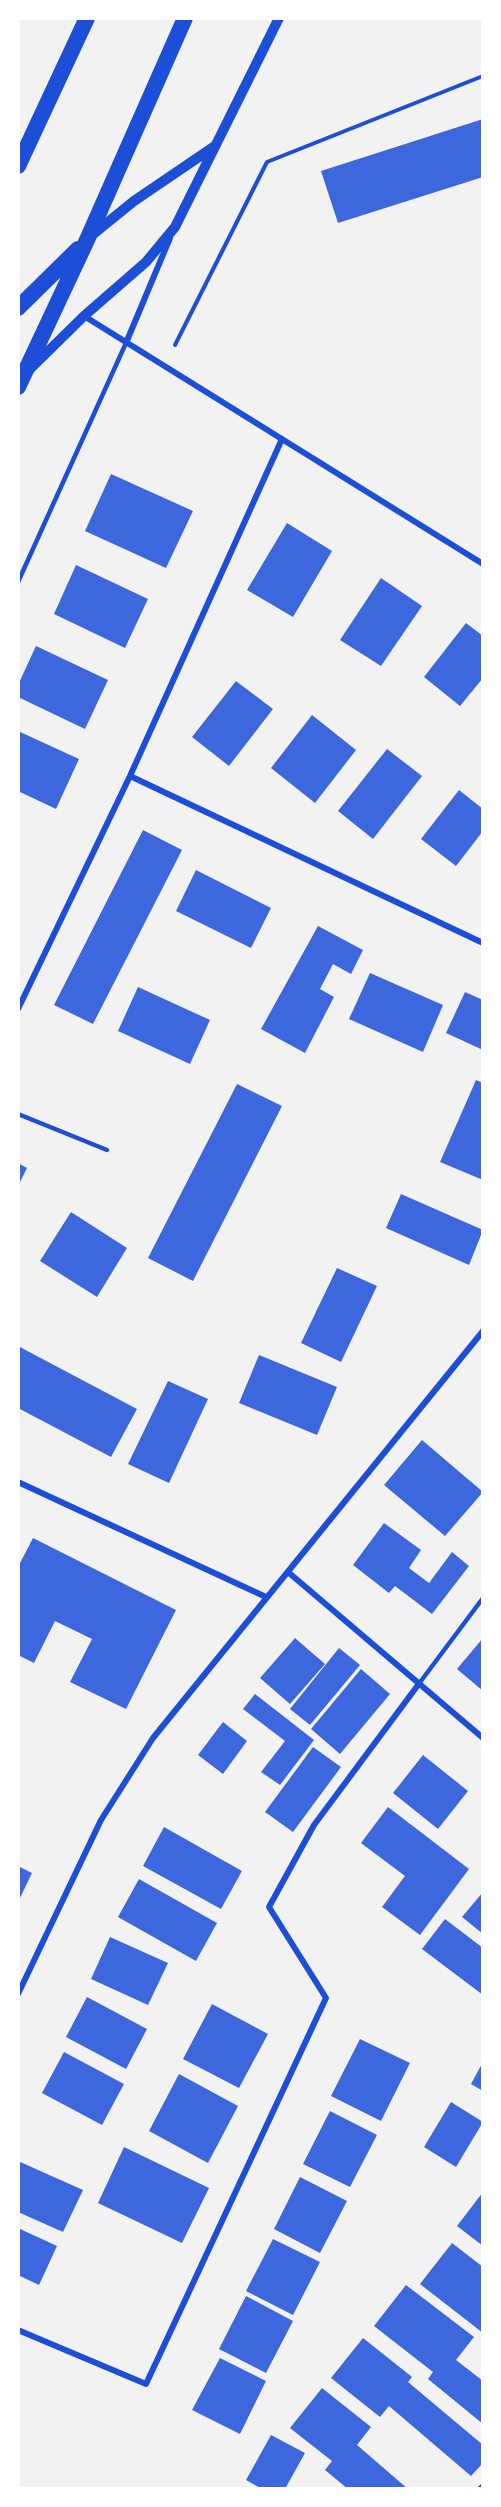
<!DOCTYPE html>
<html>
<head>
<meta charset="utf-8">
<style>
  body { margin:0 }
  #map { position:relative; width:501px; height:2507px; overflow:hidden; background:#f2f2f2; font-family:Inter,sans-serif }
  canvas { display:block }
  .frame { position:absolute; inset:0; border:20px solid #fff; pointer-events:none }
</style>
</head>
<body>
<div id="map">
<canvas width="501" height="2507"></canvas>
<div class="frame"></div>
</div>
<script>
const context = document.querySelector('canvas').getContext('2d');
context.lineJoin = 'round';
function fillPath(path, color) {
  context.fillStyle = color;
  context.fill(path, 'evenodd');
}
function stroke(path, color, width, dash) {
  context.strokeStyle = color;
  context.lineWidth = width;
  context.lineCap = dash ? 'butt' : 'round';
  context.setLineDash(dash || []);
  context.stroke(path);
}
const building = new Path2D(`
  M483,119V177L338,223L321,171Z
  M111,474L193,511L166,568L85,531Z
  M287,523L332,551L293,617L247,590Z
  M76,565L148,599L125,648L54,614Z
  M381,578L422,606L381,666L340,640Z
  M466,623L483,636V678L460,706L424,677Z
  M36,646L108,680L85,729L18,697V685Z
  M236,681L273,709L229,766L192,737Z
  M312,715L356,750L315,803L271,768Z
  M18,731L79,759L56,809L18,791Z
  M387,749L422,776L373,839L338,811Z
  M459,790L483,809V831L456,866L421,839Z
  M143,830L182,850L93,1024L54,1005Z
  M196,870L271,908L251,948L176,911Z
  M318,926L363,950L351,974L333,964L320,989L334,997L305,1053L261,1029Z
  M370,973L443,1005L423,1052L349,1019Z
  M138,987L210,1020L190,1064L118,1031Z
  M465,992L483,1000V1050L446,1033Z
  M476,1080L483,1083V1180L440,1162Z
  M237,1084L282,1106L193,1281L148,1258Z
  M18,1163L27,1168L18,1186Z
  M401,1194L483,1230L469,1265L386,1228Z
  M71,1212L127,1248L97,1297L40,1261Z
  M337,1268L377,1286L341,1362L301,1343Z
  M18,1346L137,1409L111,1457L18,1408Z
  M259,1355L337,1387L317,1435L239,1403Z
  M168,1381L208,1399L169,1483L128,1464Z
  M422,1440L483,1492L445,1536L384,1485Z
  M384,1523L421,1550L409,1568L429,1583L452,1552L469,1566L432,1614L395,1586L389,1593L353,1565Z
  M33,1538L176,1610L126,1709L70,1682L92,1639L55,1621L34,1663L18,1655V1567Z
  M295,1638L325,1664L290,1704L260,1678Z
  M483,1638V1691L457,1669Z
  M339,1648L360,1665L310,1725L290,1709Z
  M361,1669L390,1694L340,1754L311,1729Z
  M255,1694L314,1740L280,1785L261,1772L285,1741L243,1709Z
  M223,1722L247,1741L223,1774L198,1755Z
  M313,1747L341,1767L293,1832L265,1812Z
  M423,1755L468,1791L438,1829L393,1793Z
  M388,1807L469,1869L420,1935L382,1907L405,1876L361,1843Z
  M164,1827L242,1871L221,1909L143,1866Z
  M18,1866L32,1873L18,1902Z
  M139,1879L217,1923L196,1961L118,1917Z
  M483,1892V1934L462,1917Z
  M445,1919L483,1948V1995L422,1949Z
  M110,1937L168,1963L148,2005L91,1979Z
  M87,1997L147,2029L126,2069L66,2037Z
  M212,2004L268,2034L239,2088L183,2059Z
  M360,2039L410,2063L381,2121L331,2096Z
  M64,2052L124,2084L102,2125L42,2093Z
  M483,2062V2091L471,2084Z
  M179,2074L238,2106L208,2163L149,2131Z
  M451,2102L483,2122L456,2167L424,2147Z
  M330,2111L377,2135L350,2187L303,2164Z
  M124,2147L209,2188L182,2243L98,2203Z
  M18,2161L83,2190L63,2232L18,2212Z
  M300,2177L347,2201L320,2253L274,2229Z
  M483,2192V2246L457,2226Z
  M18,2228L57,2246L39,2285L18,2275Z
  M273,2239L320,2262L293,2315L246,2291Z
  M452,2243L483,2267V2333L420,2284Z
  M406,2285L474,2337L456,2360L483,2381V2424L428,2379L433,2372L374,2326Z
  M246,2296L293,2321L266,2373L219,2349Z
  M363,2338L412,2377L408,2382L483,2445V2463L471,2476L389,2406L380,2417L331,2378Z
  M220,2358L266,2381L240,2434L192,2410Z
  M322,2388L371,2427L357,2445L408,2489H348L325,2470L332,2461L290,2428Z
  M271,2435L305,2453L285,2489H262L246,2480Z`);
const path = new Path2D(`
  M175,345L267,162L483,76`);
const service = new Path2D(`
  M18,582L126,343
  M18,1114L107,1150
  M418,1685L483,1598`);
const minor = new Path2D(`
  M84,316L483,564
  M126,343L170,238
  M130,776L483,943
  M18,1009L130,776L282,439
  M18,1482L266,1597
  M288,1572L483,1738
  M18,1994L101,1820L153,1738L483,1331
  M18,2330L146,2384L326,1998L269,1907L314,1825L418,1685
  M480,2489L483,2486`);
const tertiary = new Path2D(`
  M92,235L134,201L215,146
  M30,369L84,316L146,262L175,227L279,18`);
const trunk = new Path2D(`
  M18,166L87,18
  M18,308L78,249
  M18,387L87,240L185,18`);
fillPath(building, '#3d67dc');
stroke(path, '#1d4ed8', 4);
stroke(service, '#1d4ed8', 4.5);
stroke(minor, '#1d4ed8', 6);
stroke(tertiary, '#1d4ed8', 10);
stroke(trunk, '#1d4ed8', 16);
</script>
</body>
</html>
